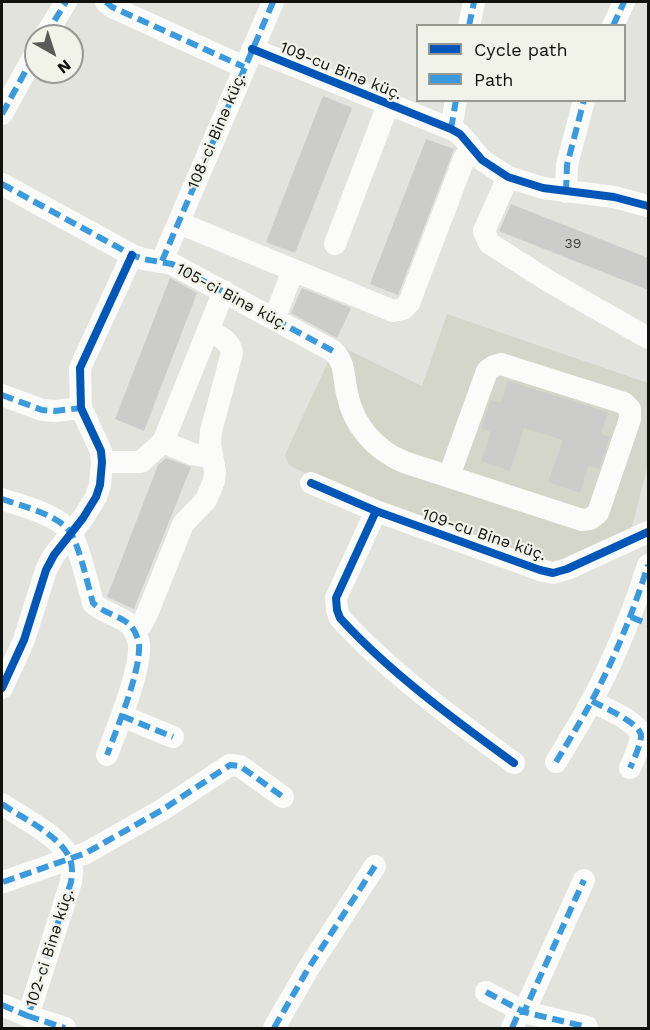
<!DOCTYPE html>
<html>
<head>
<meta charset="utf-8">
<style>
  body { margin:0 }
  #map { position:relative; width:650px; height:1030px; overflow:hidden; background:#e2e3dd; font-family:"Work Sans",sans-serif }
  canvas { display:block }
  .frame { position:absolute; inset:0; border:3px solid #11110e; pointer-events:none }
  .legend { position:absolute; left:416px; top:24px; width:210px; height:78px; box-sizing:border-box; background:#f1f2e8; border:2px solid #979891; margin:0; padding:8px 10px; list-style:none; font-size:18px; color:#11110e }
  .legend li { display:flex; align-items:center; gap:12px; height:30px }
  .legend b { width:30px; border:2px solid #979891 }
  .north { position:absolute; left:24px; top:24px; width:60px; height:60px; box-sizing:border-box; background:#f1f2e8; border:2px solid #979891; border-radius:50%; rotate:141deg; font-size:16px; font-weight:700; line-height:24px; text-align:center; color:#11110e }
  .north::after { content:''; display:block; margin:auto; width:21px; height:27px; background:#5a5a56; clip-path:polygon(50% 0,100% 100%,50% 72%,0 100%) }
</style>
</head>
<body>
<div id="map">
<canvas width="650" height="1030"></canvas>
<div class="frame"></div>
<ul class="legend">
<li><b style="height:8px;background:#0057b8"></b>Cycle path</li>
<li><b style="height:8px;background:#3a9ade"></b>Path</li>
</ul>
<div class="north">N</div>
</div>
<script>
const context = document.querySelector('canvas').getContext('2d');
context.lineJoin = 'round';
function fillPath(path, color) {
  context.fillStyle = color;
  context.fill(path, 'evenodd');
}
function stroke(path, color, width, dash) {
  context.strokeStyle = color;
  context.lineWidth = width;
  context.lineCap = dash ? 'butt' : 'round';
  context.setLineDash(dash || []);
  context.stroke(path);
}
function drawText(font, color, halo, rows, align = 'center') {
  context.font = font + ' "Work Sans",sans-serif';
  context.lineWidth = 4.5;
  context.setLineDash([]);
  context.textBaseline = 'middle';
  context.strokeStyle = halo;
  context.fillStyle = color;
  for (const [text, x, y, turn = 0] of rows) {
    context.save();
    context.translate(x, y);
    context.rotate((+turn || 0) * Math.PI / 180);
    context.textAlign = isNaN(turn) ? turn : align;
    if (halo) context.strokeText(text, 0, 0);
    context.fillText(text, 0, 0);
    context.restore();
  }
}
const built = new Path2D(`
  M447,314L648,383V465L630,534L555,564L313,477L289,465L285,455L333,351L338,345L422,386Z`);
const building = new Path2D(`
  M323,96L352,108L295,253L266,242Z
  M426,139L454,149L398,295L370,284Z
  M511,204L648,258V290L499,231Z
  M170,278L197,293L144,431L115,419Z
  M302,288L351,308L337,338L291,313Z
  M508,381L608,412L601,434L610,437L599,469L588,466L580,493L548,482L563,440L524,428L510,471L481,461L491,432L481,428L491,400L501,403Z
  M166,458L191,467L134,609L107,597L158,465Z`);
const minor = new Path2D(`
  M106,2L112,7L244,67
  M469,26L474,2
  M613,26L624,2
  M45,36L66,2
  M252,49L451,129L460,134L482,160L508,177L543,188L614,197L648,206
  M2,114L36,52
  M451,129L456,100
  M508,177L484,231L489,243L550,282L648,338
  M2,184L132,255L143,259L172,264L333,351C346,363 343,377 347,393C353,425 375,450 404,462L582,520L590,519L598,513L630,419V409L624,403L501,364L494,366L487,371L449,476
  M566,192L567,165L584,100
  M179,223L393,311L403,309L409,303L464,159L471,149
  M335,244L388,105
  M162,261L273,2
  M274,319L293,271
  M2,395L42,410L55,411L81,408
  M163,442L192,454L212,457
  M102,462H141L163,442L224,291
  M311,483L376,511L540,570L553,573L567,569L648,532
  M2,499C21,506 62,515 72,535C81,553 87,582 93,603C103,613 118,615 129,624C134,628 138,638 139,644C141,671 117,728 107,755
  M376,511L336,598L337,610L340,618C388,671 456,721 514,763
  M134,631L141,625L147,614L183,524L206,500L214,481L215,471L210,444L211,431L232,353C230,340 219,336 208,330
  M2,688L24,640L46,570L54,555L83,518L96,497L100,485L102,462L101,451L81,408L80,368L132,255
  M592,701C604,708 641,723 641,736C640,747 634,759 630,768
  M122,716L173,737
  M556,762C576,729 596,696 612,660C626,629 638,597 648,565
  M2,804C22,818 61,836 70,859C73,867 72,874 71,882L28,1016L65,1028
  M3,882L86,853L162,810L230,765L240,766L283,797
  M486,992L524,1012L587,1027
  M2,1005L28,1016
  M274,1028L308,969L375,866
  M512,1028L519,1012H524L584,880`);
const quiet = new Path2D(`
  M106,2L112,7L244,67
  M469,26L474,2
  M613,26L624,2
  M45,36L66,2
  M2,114L36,52
  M451,129L456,100
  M2,184L132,255L143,259L172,264L333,351
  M566,192L567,165L584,100
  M162,261L273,2
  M2,395L42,410L55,411L81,408
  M2,499C21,506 62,515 72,535C81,553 87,582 93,603C103,613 118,615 129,624C134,628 138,638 139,644C141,671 117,728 107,755
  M631,617L648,624
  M592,701C604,708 641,723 641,736C640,747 634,759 630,768
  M122,716L173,737
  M556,762C576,729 596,696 612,660C626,629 638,597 648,565
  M2,804C22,818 61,836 70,859C73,867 72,874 71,882L28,1016L65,1028
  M3,882L86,853L162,810L230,765L240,766L283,797
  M486,992L524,1012L587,1027
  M2,1005L28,1016
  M274,1028L308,969L375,866
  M512,1028L519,1012H524L584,880`);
const cycleway = new Path2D(`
  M252,49L451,129L460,134L482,160L508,177L543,188L614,197L648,206
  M311,483L376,511L540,570L553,573L567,569L648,532
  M376,511L336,598L337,610L340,618C388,671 456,721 514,763
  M2,688L24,640L46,570L54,555L83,518L96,497L100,485L102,462L101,451L81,408L80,368L132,255`);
const numberNames = [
  ["39",573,244]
];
const streetNames = [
  ["109-cu Binə küç.",341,71,22],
  ["108-ci Binə küç.",217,131,-67],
  ["105-ci Binə küç.",232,297,28],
  ["109-cu Binə küç.",484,535,19],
  ["102-ci Binə küç.",50,948,-72]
];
fillPath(built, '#d4d6ca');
fillPath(building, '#cccccb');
stroke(minor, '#fbfbfa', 22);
stroke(quiet, '#3a9ade', 6, [12, 6]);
stroke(cycleway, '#0057b8', 8);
drawText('14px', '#42423f', null, numberNames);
drawText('16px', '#11110e', '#f1f2e8', streetNames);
</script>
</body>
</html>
